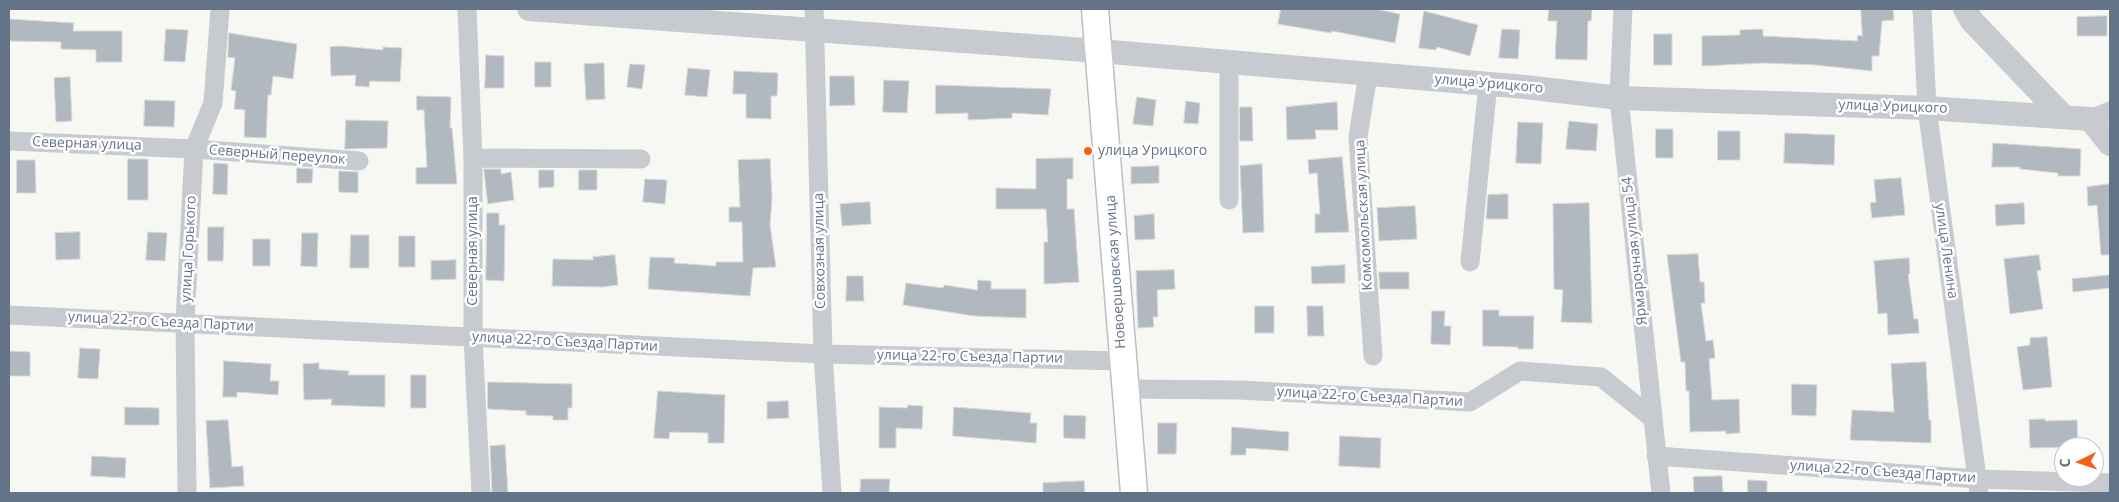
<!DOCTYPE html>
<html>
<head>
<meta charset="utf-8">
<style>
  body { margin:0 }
  #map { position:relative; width:2119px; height:502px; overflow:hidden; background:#f7f8f4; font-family:"Open Sans",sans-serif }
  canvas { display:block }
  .frame { position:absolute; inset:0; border:10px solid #647488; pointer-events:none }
  .north { position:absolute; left:2054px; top:437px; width:50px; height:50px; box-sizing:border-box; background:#fff; border:1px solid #c1c7cf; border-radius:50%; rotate:266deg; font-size:14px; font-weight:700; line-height:20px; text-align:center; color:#647488 }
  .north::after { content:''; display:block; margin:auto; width:18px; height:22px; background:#f2631a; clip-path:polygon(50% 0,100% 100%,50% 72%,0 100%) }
</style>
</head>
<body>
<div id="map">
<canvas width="2119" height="502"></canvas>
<div class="frame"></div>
<div class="north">С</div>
</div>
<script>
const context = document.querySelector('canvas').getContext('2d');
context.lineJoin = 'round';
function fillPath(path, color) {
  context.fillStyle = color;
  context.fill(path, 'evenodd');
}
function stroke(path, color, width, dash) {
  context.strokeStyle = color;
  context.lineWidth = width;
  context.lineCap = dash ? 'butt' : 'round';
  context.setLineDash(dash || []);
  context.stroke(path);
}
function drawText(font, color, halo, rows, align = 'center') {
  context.font = font + ' "Open Sans",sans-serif';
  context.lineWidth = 5;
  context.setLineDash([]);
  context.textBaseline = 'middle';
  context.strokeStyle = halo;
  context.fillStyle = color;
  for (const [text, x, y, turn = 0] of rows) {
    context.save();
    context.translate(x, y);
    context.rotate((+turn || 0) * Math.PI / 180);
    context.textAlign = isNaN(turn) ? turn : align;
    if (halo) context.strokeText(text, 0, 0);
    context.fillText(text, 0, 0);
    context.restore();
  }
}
const building = new Path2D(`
  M1281,9H1375L1400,14L1395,43L1332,31L1331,33L1278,24Z
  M1549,9H1592L1591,21H1588L1587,60L1555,59L1557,21H1548Z
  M1861,9H1893L1894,20L1882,21L1879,56H1872V71L1816,65L1764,63L1702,66V36L1740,35V30L1763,29V36L1857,41L1858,35L1862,36Z
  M1424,11L1478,25L1470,56L1437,47L1436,50L1419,48Z
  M2107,16V36H2077V17Z
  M9,19L74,23L73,31H122V62H96V50L61,49V42L9,41Z
  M166,29L188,30L185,62L164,61Z
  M1502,29L1520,30L1518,59L1499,58Z
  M229,33L297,44L293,79L273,76L271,95H268L266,138L244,137L245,110L234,109L236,91L231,90L235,58L228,57Z
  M1654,34H1672V65H1654Z
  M341,46L383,50V47L402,48L400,82L370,81L369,87L355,86L356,75L331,76L330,47Z
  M486,55L504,56V88H485Z
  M535,62H551V87H535Z
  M604,63L605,99L586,100L584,64Z
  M630,64L645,65L642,89L627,87Z
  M688,68L710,70L707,97L685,95Z
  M734,71L778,73L777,96H771V119L746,118V94H733Z
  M830,76H854L855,105L830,106Z
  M70,77L72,121L56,122L54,78Z
  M884,80L909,81L907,113L883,112Z
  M936,85L1051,89L1048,115L1012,113V118L968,120V113L936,114Z
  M417,96L451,97L450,128H452L457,184H416V168L427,167L424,110H417Z
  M1137,97L1156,100L1153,126L1133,124Z
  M145,100L175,101L174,127L144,126Z
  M1186,101L1200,103L1198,124L1184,123Z
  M1337,102L1338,130H1315L1316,139L1287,140L1286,107Z
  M1240,107H1252L1253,141H1240Z
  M346,120L388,121L387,148L345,149Z
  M1569,121L1598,124L1596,151L1566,149Z
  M1518,122L1543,123L1541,164L1516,163Z
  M1656,129H1673V158H1656Z
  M1718,131H1740V160H1718Z
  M1785,133L1835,135L1834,165L1784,163Z
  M1993,143L2081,149L2080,176H2058V173L2020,169V167H1992Z
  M1342,157L1349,232L1315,233V214H1320L1317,173L1309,174L1308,160Z
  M1073,158V179H1067V209H1074L1079,282L1044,284V242H1048L1046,209H996V188L1036,189V159Z
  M128,159H148V200H128Z
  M770,159L772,198L770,225L776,267L753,268L750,296L648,289L650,257L675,258L674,263L716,266V262H743L742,222H729V207H740L738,160Z
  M17,160H35L36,193H17Z
  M214,163L228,164L227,195L213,194Z
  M1262,164L1264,232L1243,233L1240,166Z
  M1159,166V183L1131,184V167Z
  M297,168L313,169L312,183H297Z
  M484,169H501V174L511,172L514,200L488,204Z
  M539,170H554V187L539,188Z
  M579,170H597V190H579Z
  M339,171L358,172V193L339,192Z
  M1901,178L1905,215L1872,218L1870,203L1876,202L1874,180Z
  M645,179L667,180L665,204L643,202Z
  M2110,184V255H2101L2097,205L2088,206L2087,187Z
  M1508,194V219H1486L1488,195Z
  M870,202L871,224L842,226L840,204Z
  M1589,203L1592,323L1561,322L1563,290L1554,289L1553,204Z
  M2024,203L2025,224L1996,226L1995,205Z
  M1415,206L1417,239L1379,241L1377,208Z
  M487,213H499V225H505L504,281L486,280Z
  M1154,214L1155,239L1135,240L1134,216Z
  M208,227H224L223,261H208Z
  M80,232V259L56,260L55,233Z
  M148,232L167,233L165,261L146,260Z
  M302,233H318L317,267L301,266Z
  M351,235H369V268H350Z
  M399,236H415V267H399Z
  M253,239H270V266H253Z
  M1698,254L1700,282H1704L1705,303H1701L1706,341L1713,340L1715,358L1709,359L1712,400L1739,399L1740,433L1726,434V431L1690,432L1689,391H1686L1685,362H1681L1667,255Z
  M615,255L618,285L602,287L552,286L553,259L593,260V257Z
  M2039,255L2041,270L2037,271L2043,309L2010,314L2004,259Z
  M1909,258L1910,274H1908L1914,319H1918L1919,333L1888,335L1887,313L1878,314L1874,261Z
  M456,260V279L431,280V261Z
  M1345,265V283L1312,284L1311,267Z
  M1174,270L1175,289L1157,290L1158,317H1153L1154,327L1138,328L1136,271Z
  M1379,272H1409V289H1380Z
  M2110,275V288L2073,292L2072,279Z
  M847,276H863L864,301H846Z
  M978,280L991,281V289H1026V318L975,316L903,305L906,283L943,288L944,285L977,290Z
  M1255,306H1274V333H1255Z
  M1307,306H1323L1324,336H1308Z
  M1483,310H1499V316H1534L1533,349H1518V347L1483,346Z
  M1432,311H1445L1444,326H1451L1450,345L1431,344Z
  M2047,337L2052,387L2023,390L2017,347L2030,345V338Z
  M80,348L100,349L98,379L78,378Z
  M9,351L30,352V376H9Z
  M224,361L271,364L270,381H279L278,395L237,392V397H223Z
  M1926,362L1929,420H1931V443L1850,440L1852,410L1894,412L1891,364Z
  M319,363V369L349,371L348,375H385V407L331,405L332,399L304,400L303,364Z
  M411,375H426V408H411Z
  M488,382L572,384V408H568V420H553V416L526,415V411L488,409Z
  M1792,384L1817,385L1816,416L1792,415Z
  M658,391L725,395L724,443H708V433L670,432L669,439L654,438Z
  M788,401L789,418L767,419V402Z
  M908,405L923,406L922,429L896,428V448H879V407L907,408Z
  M125,407L159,408V425H125Z
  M954,407L1031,413L1030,423H1037L1036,443L953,436Z
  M1064,415L1086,416L1085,439L1064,438Z
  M2045,419V421L2077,420L2078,447L2030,448L2029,420Z
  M228,420L232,467L243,466L244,486L210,488L206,421Z
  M1158,423H1177L1176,454H1158Z
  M1232,427L1289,432L1288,451L1246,448V455H1231Z
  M1340,436L1381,438L1380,468L1339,466Z
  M505,445L508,493H492L490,446Z
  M92,456L126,458L125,478L91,476Z
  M1722,476L1723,493H1694L1693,477Z
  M861,479H890L889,493H860Z
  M1748,480L1767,481V493H1748Z
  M1084,481L1085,493H1043V483Z`);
const minor = new Path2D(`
  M467,9L473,158V338L481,493
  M814,9L823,354L832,493
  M1623,9L1619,98L1661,493
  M1922,9L1927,108L1979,493
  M1368,74L1358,137L1373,356
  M2090,119L2110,111
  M9,141L194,149L359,161
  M473,158L641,159
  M1229,200V62
  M1470,262L1488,84
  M9,315L823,354L1122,361
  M1125,389L1239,390L1470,402L1520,371L1601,377L1652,418
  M1656,456L1977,479L2110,483
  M187,493L185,322L194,149L213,103L220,9`);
const tertiary = new Path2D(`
  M529,9L1099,51L1525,87L1619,98L1927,108L2090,119L2110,144
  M1965,9L1972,21L2062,115`);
const secondary = new Path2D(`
  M1095,9L1134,493`);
const markers = [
  [1088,151,5,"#f2631a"]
];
const streetNames = [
  ["улица Урицкого",1489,84,5],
  ["улица Урицкого",1893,107,2],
  ["Северная улица",87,144,2],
  ["Северный переулок",277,155,4],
  ["Комсомольская улица",1364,215,-93],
  ["улица Горького",189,249,-87],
  ["Северная улица",473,251,-90],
  ["Совхозная улица",820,251,-91],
  ["Ярмарочная улица 54",1635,251,-96],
  ["улица Ленина",1946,251,82],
  ["Новоершовская улица",1116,272,-94],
  ["улица 22-го Съезда Партии",161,322,3],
  ["улица 22-го Съезда Партии",565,342,3],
  ["улица 22-го Съезда Партии",970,357,1],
  ["улица 22-го Съезда Партии",1370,397,3],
  ["улица 22-го Съезда Партии",1883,472,4]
];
const poiNames = [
  ["улица Урицкого",1098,151]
];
fillPath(building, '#b1b8bf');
stroke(building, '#d9d9d7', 1);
stroke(secondary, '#bbbfc5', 29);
stroke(minor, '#c7cace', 19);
stroke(tertiary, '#c7cace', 24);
stroke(secondary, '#fff', 26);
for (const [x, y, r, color] of markers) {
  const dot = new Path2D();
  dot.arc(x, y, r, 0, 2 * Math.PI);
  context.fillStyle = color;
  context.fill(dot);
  stroke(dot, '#fff', 2);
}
drawText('14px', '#647488', '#fff', streetNames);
drawText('14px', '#647488', '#fff', poiNames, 'left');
</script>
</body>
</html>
